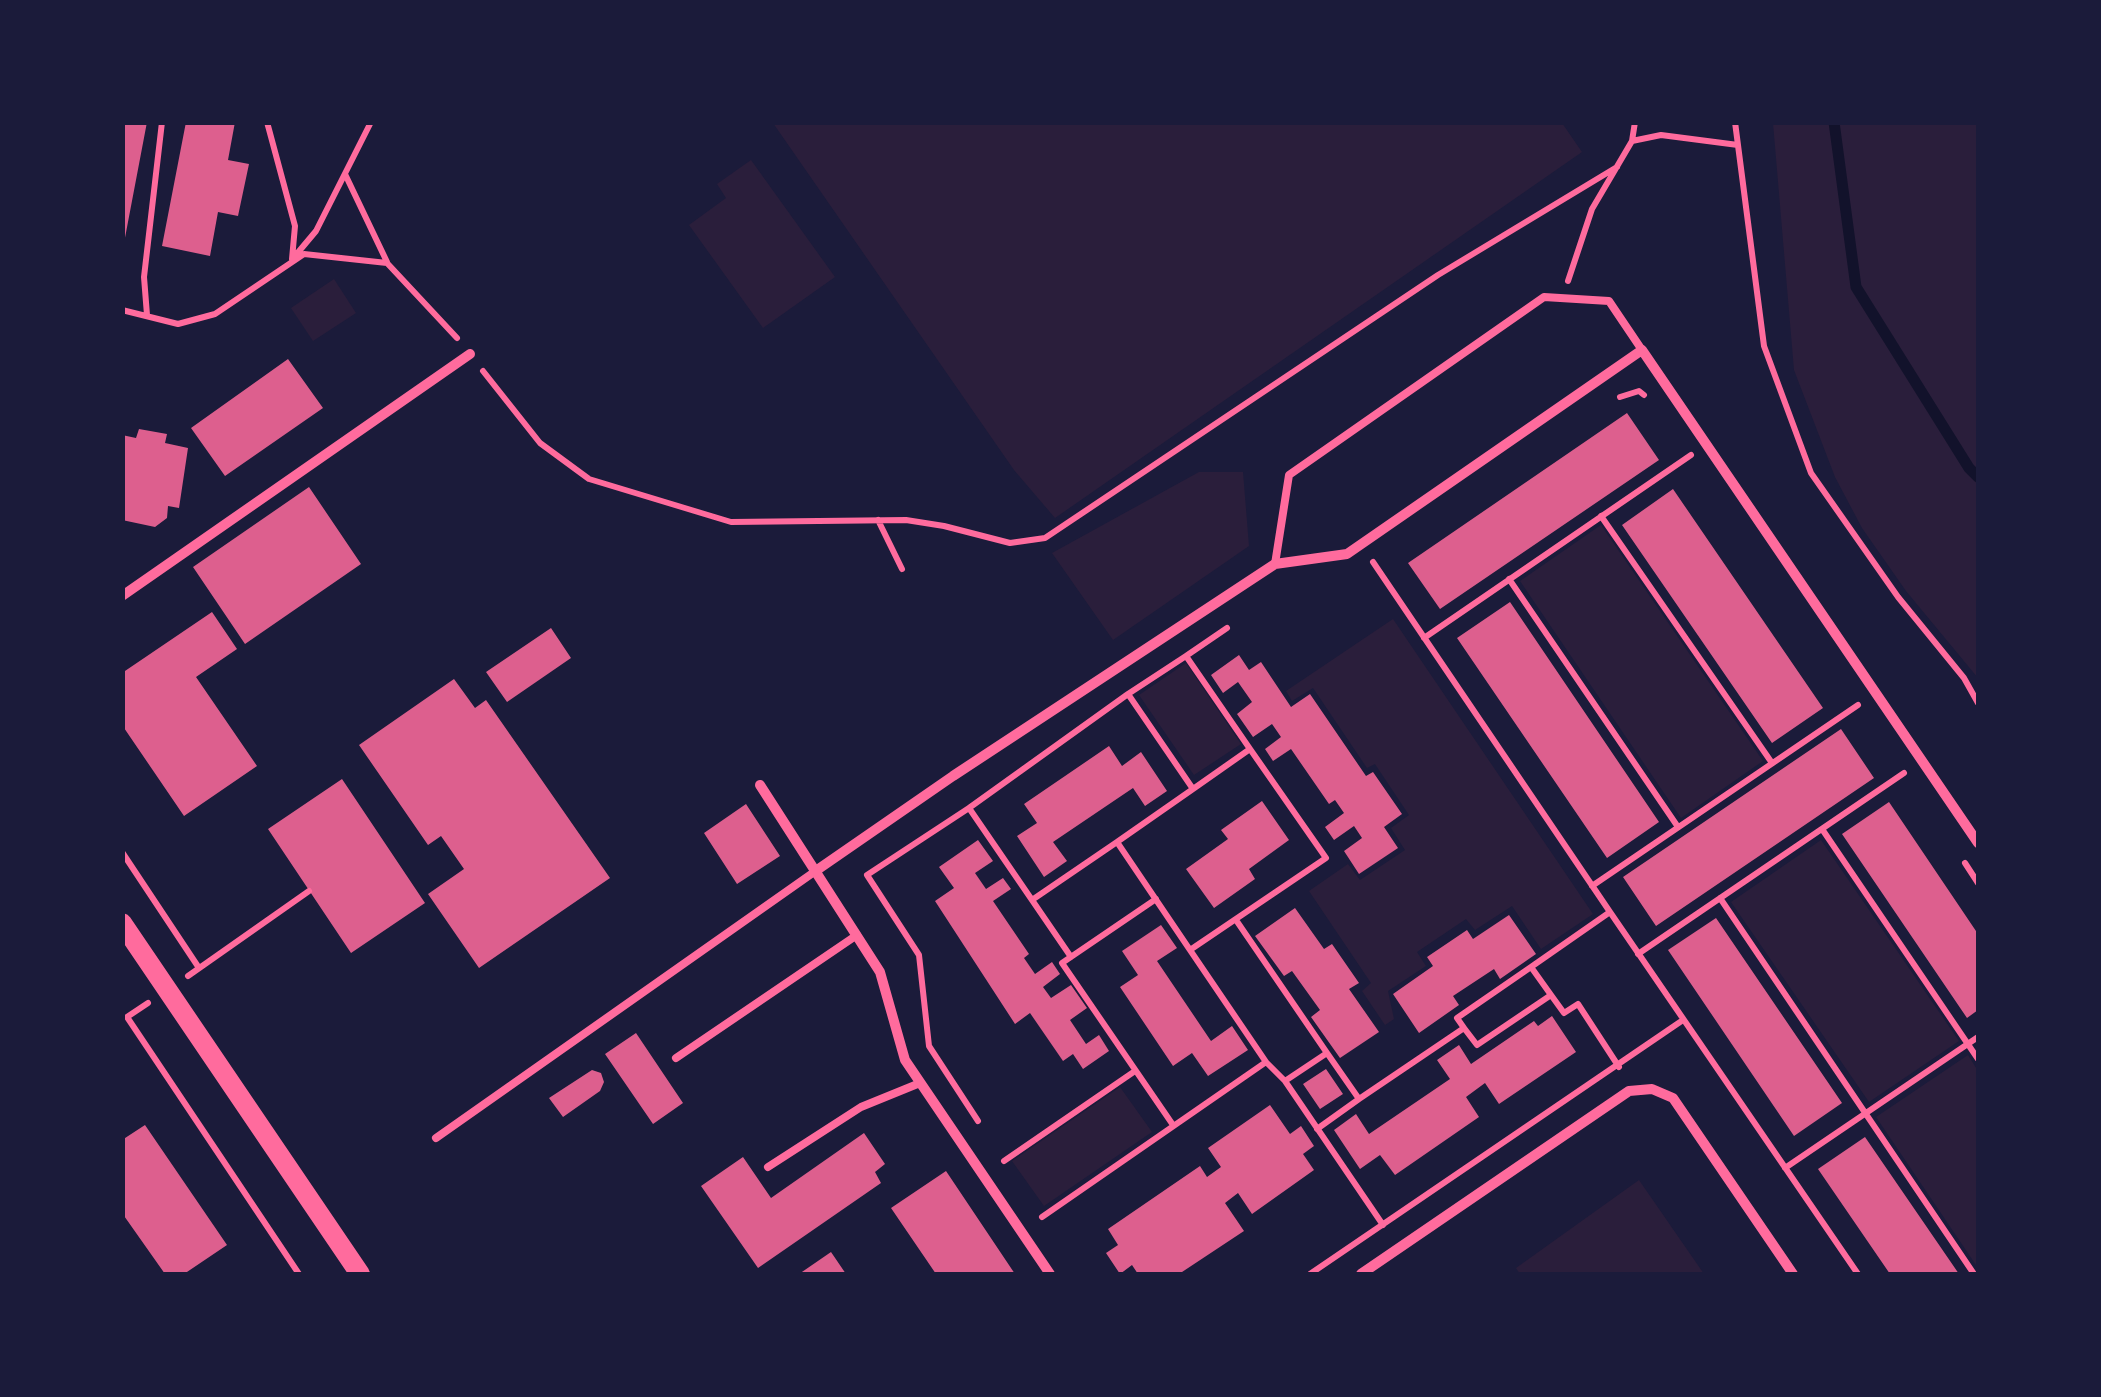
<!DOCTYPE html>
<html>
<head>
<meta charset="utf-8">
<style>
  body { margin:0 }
  #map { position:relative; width:2101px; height:1397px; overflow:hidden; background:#1b1b3a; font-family:Lato,sans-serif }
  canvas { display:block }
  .frame { position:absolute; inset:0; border:125px solid #1b1b3a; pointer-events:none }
</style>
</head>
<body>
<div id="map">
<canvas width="2101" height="1397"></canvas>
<div class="frame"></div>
</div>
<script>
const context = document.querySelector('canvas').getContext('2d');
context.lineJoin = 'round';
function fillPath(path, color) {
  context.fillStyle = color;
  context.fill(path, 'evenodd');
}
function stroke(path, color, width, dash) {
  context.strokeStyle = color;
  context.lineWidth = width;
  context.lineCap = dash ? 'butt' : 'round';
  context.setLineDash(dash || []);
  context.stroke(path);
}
const green = new Path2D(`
  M1562,123L1582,152L1055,518L1014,470L773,123Z
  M1773,123H1978V678L1906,591L1862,528L1835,477L1794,370Z
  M751,160L835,277L763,328L689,225L726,198L717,184Z
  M334,279L356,313L313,341L291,308Z
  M1199,472H1243L1249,546L1113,640L1052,553Z
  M1601,525L1763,761L1681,818L1520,581Z
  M1393,619L1593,914L1541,949L1512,906L1475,930L1466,919L1417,952L1426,966L1388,991L1394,1019L1385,1025L1362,991L1371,983L1309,891L1348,864L1360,880L1405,850L1391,828L1409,815L1375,764L1367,768L1313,688L1292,701L1286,691Z
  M1186,663L1241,744L1194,775L1139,695Z
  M1821,840L1959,1041L1869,1102L1731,902Z
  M1968,1055L1978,1071V1268L1876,1117Z
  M1120,1087L1152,1132L1044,1206L1012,1161Z
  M1639,1180L1704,1274H1520L1516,1268Z`);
const stream = new Path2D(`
  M1834,122L1856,287L1969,468L1978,477`);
const building = new Path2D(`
  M122,122H147L124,243H122Z
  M186,122H235L228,160L249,164L238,216L218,212L210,256L162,246Z
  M288,359L323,408L225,476L191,428Z
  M1627,413L1659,460L1440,609L1408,563Z
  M139,429L167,434L165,443L188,448L179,508L168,506L167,518L155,527L122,520V435L136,438Z
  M309,487L361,564L245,644L193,567Z
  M1673,489L1823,708L1772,743L1622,525Z
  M1510,602L1659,822L1607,858L1457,638Z
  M212,612L237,649L196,677L257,766L184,816L122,725V673Z
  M551,628L571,658L507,702L486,672Z
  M1239,655L1249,670L1261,662L1291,707L1310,694L1366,776L1373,772L1402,814L1384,827L1398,848L1359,874L1344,851L1362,838L1354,826L1334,840L1325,827L1344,813L1335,800L1329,804L1291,749L1273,761L1265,749L1281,737L1272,724L1253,737L1237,714L1252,702L1238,682L1223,693L1211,675Z
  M454,679L475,708L486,700L610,878L479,968L428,894L464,869L441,836L428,845L359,745Z
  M1841,729L1874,778L1656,926L1623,877Z
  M1109,746L1122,766L1141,752L1167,791L1145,806L1133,788L1053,842L1067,861L1044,877L1017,836L1037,823L1024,804Z
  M342,779L425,903L351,953L268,829Z
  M1262,801L1289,840L1249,869L1255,879L1214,908L1186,869L1228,839L1221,830Z
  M1889,802L1978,934V1010L1967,1018L1842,834Z
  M746,804L780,856L737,884L704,833Z
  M978,840L993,861L975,873L986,889L1003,878L1011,889L993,901L1029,954L1024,958L1035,974L1052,962L1060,974L1043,987L1051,998L1071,985L1087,1008L1070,1020L1086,1044L1099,1035L1109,1051L1083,1069L1073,1054L1063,1061L1030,1013L1015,1024L935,901L954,888L939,867Z
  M1295,908L1324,949L1332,944L1359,983L1349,989L1379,1032L1340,1058L1311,1017L1320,1010L1292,971L1284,976L1255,936Z
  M1509,915L1536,954L1500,979L1494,969L1453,996L1459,1005L1419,1033L1393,994L1433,966L1427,957L1467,930L1473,939Z
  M1716,918L1842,1103L1794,1136L1668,950Z
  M1161,925L1177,948L1157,961L1211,1041L1232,1026L1248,1050L1208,1076L1192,1053L1173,1066L1120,987L1138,975L1122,951Z
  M1552,1016L1576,1052L1499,1104L1485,1083L1466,1097L1479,1117L1395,1175L1380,1155L1360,1169L1334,1130L1356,1114L1369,1134L1450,1079L1437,1060L1459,1045L1471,1064L1534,1021L1538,1026Z
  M636,1033L683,1103L653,1124L605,1054Z
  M1326,1069L1343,1094L1320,1109L1303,1084Z
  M592,1070L601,1073L604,1082L600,1091L563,1117L549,1098Z
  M1270,1105L1290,1134L1301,1126L1314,1146L1303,1154L1314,1170L1252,1214L1238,1193L1225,1203L1244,1231L1179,1274H1138L1132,1265L1120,1274L1106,1253L1118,1245L1108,1229L1200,1166L1207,1177L1221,1167L1208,1148Z
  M145,1125L227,1245L184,1274H165L122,1213V1140Z
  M864,1133L885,1164L875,1172L881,1183L758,1268L701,1186L743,1157L771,1198Z
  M1865,1137L1959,1274H1890L1818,1169Z
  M946,1171L1015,1274H936L891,1208Z
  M831,1252L846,1274H799Z`);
const path = new Path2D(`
  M267,122L295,226L292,259
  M1735,122L1764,346L1811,473L1898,597L1964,678L1978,703
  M1632,141L1661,135L1738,145
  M345,174L387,262
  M295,256L316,231L371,122
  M1568,281L1592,209L1632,141L1635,122
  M122,310L178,324L215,314L304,254L387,263L457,338
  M147,315L144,277L162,122
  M483,371L540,443L589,479L731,522L906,520L944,526L1010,543L1045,538L1438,275L1617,167
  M1620,397L1639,391L1644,395
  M1601,516L1772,763
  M878,520L902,569
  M1373,562L1610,912L1531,967
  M1509,579L1678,827
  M1227,628L1186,656L1250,749
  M1424,638L1691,455
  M1186,656L1128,694L1193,789L1117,842L1190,950L1326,858L1250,749L1193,789
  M969,808L867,875L919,955L929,1046L978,1121
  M1822,829L1978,1059
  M122,852L199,968
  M1965,863L1978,883
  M1592,886L1858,705
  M1720,898L1974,1274
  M1156,899L1062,963L1173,1125
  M1032,900L969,808L1128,694
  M1610,912L1858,1274
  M1236,920L1327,1053
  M1638,954L1904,773
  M1071,957L1032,900L1117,842
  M188,976L309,891
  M1551,995L1564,1013L1578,1004L1619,1067
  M148,1003L127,1017L299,1274
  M1266,1062L1285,1081L1383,1225
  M1285,1081L1327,1053L1359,1099L1317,1129
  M1359,1099L1464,1028L1477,1045L1551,995L1531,967L1457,1018L1464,1028
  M1004,1161L1135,1071
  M1785,1168L1978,1037
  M1042,1217L1266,1062L1190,950
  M1310,1274L1683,1020`);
const service = new Path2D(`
  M1275,564L1289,475L1544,297L1609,301L1642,350
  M676,1058L857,935
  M436,1138L817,870
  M768,1167L861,1107L920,1083`);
const minor = new Path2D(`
  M122,596L470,354
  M760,785L880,972L905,1060L1050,1274
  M817,870L953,776L1275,564L1347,554L1642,350L1978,843
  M1361,1274L1629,1091L1652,1089L1673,1098L1793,1274`);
const secondary = new Path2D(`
  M122,923L360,1274`);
fillPath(green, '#2a1e3b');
stroke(stream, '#12122b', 11);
fillPath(building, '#dd5f8e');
stroke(path, '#ff6b9d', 6);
stroke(service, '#ff6b9d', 8);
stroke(minor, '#ff6b9d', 10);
stroke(secondary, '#ff6b9d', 20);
</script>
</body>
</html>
